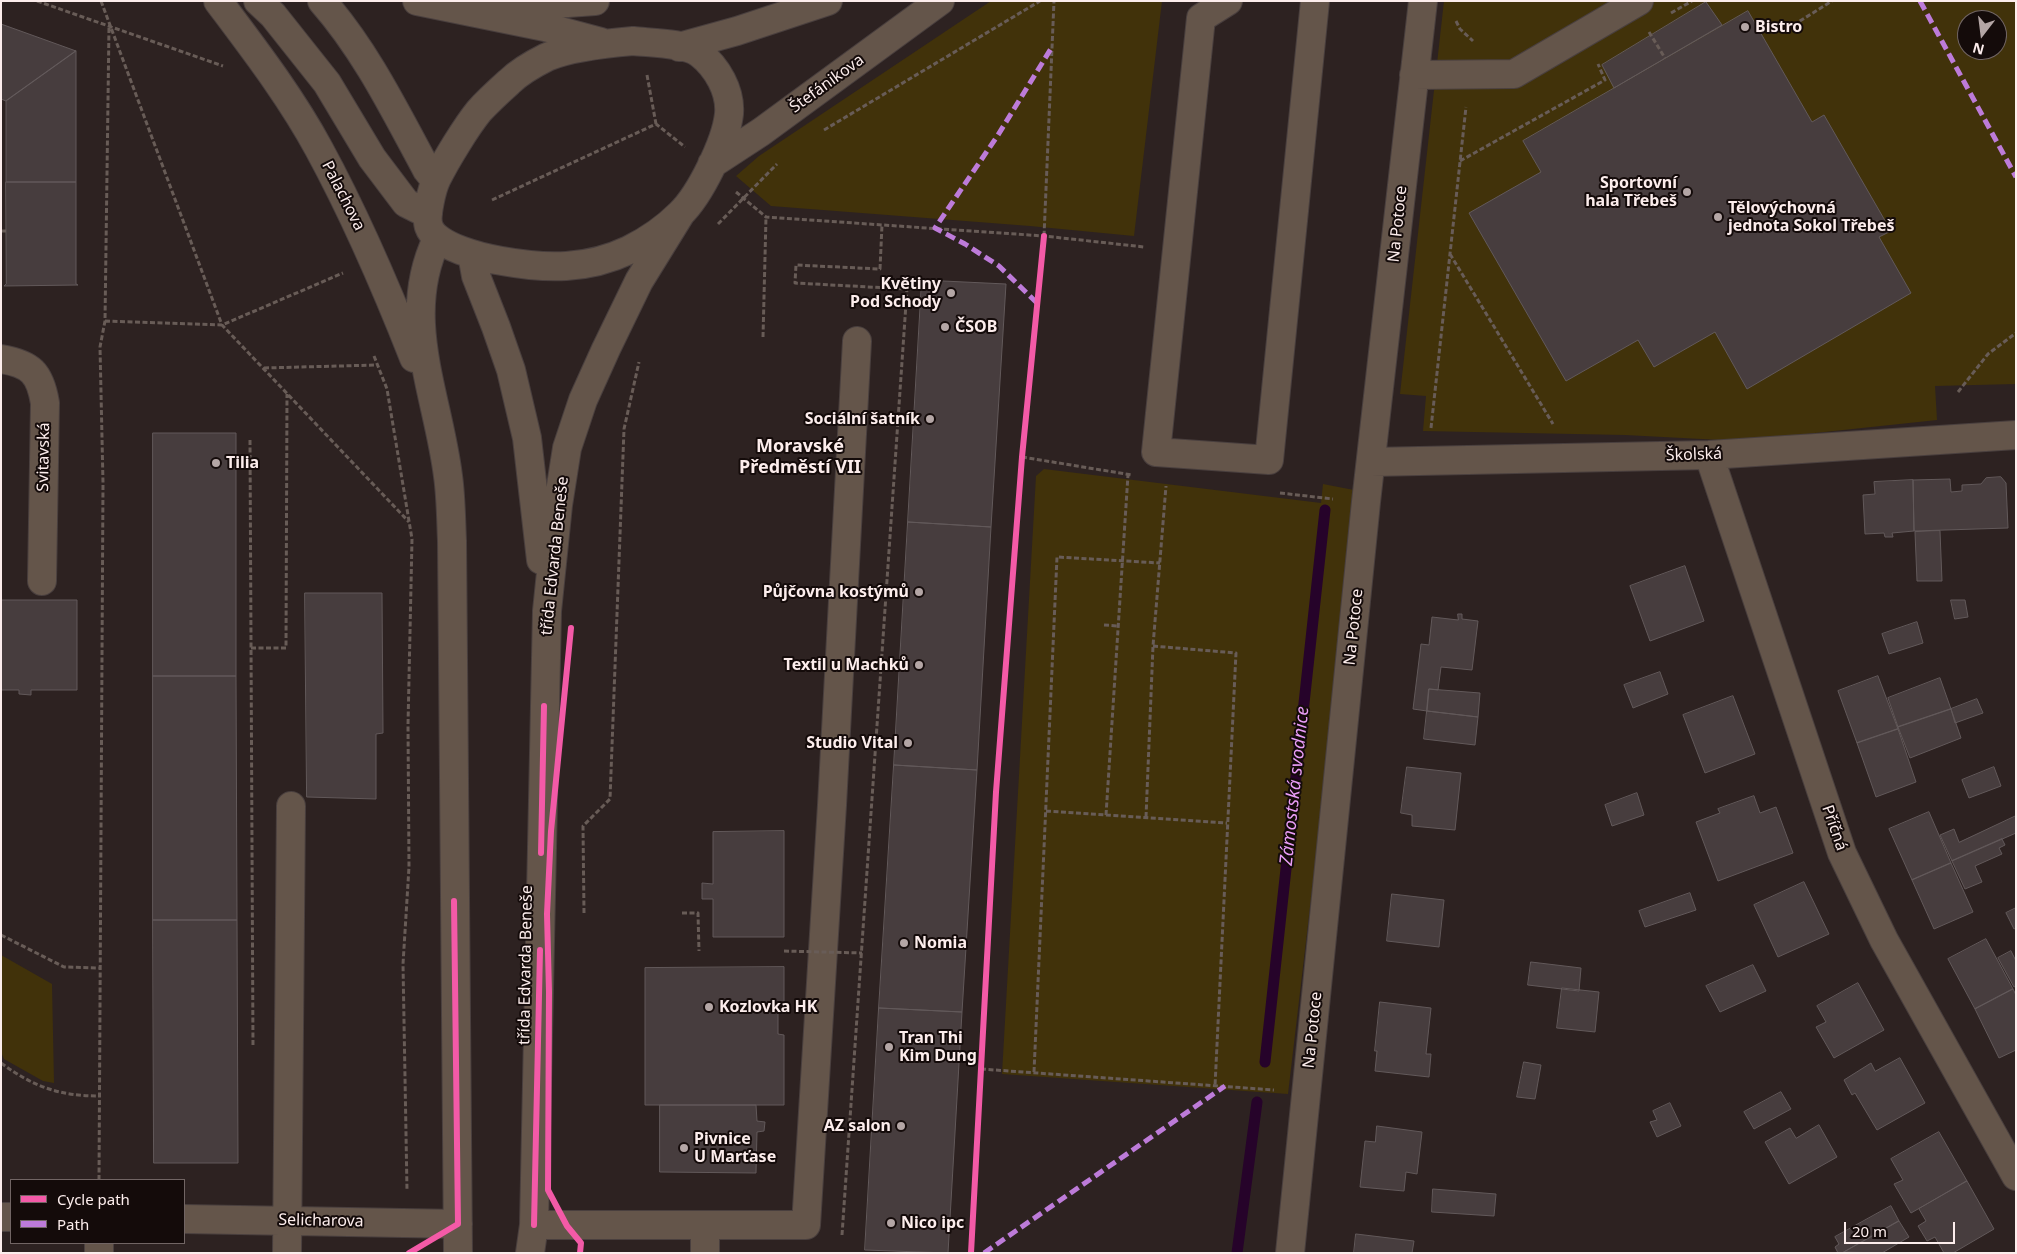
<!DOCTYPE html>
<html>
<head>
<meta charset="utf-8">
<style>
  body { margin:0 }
  #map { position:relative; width:2017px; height:1254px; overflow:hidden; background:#2d2221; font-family:"Noto Sans",sans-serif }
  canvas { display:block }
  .frame { position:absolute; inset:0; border:2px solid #fcedec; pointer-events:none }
  .legend { position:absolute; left:10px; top:1179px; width:175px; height:65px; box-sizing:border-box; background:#140b0a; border:1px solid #716564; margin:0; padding:6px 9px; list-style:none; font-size:15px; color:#fcedec }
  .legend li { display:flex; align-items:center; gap:10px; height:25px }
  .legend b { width:25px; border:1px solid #716564 }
  .north { position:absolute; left:1957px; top:10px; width:50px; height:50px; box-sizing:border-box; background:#140b0a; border:1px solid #716564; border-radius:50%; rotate:195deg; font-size:14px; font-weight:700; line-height:20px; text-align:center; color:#fcedec }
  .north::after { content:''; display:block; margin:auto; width:18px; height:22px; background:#b4a6a5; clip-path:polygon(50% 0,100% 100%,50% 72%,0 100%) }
  .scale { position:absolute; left:1844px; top:1222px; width:111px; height:22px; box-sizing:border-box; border:2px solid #fcedec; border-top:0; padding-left:6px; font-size:15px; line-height:18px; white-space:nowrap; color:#fcedec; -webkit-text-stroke:4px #140b0a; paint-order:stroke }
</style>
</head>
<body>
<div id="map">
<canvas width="2017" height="1254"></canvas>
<div class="frame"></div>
<ul class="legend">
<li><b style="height:6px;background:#f35aa7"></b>Cycle path</li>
<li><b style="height:6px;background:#bd7bd9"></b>Path</li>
</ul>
<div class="north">N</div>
<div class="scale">20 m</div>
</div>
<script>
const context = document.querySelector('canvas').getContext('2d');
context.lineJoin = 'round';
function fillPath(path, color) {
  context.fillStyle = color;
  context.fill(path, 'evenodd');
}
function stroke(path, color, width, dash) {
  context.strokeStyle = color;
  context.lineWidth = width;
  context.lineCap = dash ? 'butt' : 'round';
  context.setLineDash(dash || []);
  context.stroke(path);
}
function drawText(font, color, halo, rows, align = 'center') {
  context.font = font + ' "Noto Sans",sans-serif';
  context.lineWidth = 4;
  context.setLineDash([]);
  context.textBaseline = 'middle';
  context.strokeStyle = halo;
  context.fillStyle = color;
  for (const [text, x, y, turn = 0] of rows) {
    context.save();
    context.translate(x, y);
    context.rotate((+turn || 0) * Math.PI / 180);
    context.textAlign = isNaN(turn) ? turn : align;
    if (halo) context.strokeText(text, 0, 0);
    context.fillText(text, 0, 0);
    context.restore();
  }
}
const green = new Path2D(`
  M991,1H1162L1134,236L1030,226L771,206L736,176L759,156Z
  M1444,1H2016V384L1935,386L1937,420L1740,441L1625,435L1423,431L1426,396L1400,394ZM1967,20H1997V50H1967Z
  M1044,469L1321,503L1323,484L1359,491L1288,1094L1002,1074L1036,476Z
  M1,955L52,984L54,1083L43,1081L4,1059L1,1052Z`);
const stream = new Path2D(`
  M1265,1062L1325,510
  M1237,1253L1257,1102`);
const building = new Path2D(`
  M1706,2L1722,25L1614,88L1602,65Z
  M1748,11L1812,122L1824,115L1891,231L1879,237L1911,293L1747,389L1715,332L1654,367L1638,340L1566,381L1469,213L1541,172L1523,141Z
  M1,24L76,51L6,101L1,99Z
  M76,51V182H6V101Z
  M6,182H76V284L78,285L4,286L6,284Z
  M922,280L1006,284L991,527L908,522Z
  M153,433H236V676H153Z
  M2001,477L2006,483L2008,528L1914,531L1913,480L1950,479L1951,492L1962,491V485L1981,484L1986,478Z
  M1913,480L1914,531L1892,533L1893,537H1885L1884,533L1865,534L1863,495L1875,494L1874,482Z
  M908,522L991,527L977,770L894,765Z
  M1940,531L1942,581H1917L1915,532Z
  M1685,566L1704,621L1650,641L1630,586Z
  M305,593H382L383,733L376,734V799L307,797Z
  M1,600H77V690H31V695L19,694V690H1Z
  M1951,600H1965L1968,617L1955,619Z
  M1458,614H1462V619L1478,621L1472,670L1441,667L1438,690L1429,689L1427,711L1413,709L1421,644L1429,645L1432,617L1458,620Z
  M1917,622L1923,643L1889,654L1882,634Z
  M1660,672L1668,694L1633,708L1624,685Z
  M153,676H236L237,920H153Z
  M1878,676L1898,729L1857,743L1838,691Z
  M1940,678L1951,709L1898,727L1888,698Z
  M1429,689L1480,693L1478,717L1427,711Z
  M1733,696L1755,754L1705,773L1683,715Z
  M1977,699L1983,713L1955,723L1951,709Z
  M1951,709L1961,738L1910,758L1898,727Z
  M1427,711L1478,717L1475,745L1424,739Z
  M1898,729L1916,782L1876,797L1857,743Z
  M894,765L977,770L962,1012L879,1008Z
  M1407,767L1461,773L1455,830L1412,826V815L1401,813Z
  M1994,767L2001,786L1969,798L1962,780Z
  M1637,793L1644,815L1612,826L1605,805Z
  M1754,796L1760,813L1776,807L1793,853L1718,881L1696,822L1720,813L1718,809Z
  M1929,812L1951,863L1912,880L1889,829Z
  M2016,816V833L1952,861L1940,835L1954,829L1959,842Z
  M784,831V937H713V899H702V883L713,884V832Z
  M2002,839L2005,845L1999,848L2002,854L1975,866L1982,882L1965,889L1952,861Z
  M1951,863L1973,912L1934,929L1912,880Z
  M1804,882L1829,934L1778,957L1754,905Z
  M1690,893L1696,910L1645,927L1639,911Z
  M1392,894L1444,900L1439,947L1387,941Z
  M2016,908V928L2014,929L2006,913Z
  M153,920H237L238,1163H154Z
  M1986,939L2013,989L1975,1009L1948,959Z
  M2011,951L2016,961V986L2014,987L1998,958Z
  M1531,962L1581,968L1579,991L1528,985Z
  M1753,965L1766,991L1720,1012L1706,986Z
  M784,967V1004L778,1005V1034L784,1035V1105H645V968Z
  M1858,983L1884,1030L1834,1058L1816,1027L1826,1022L1817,1006Z
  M1562,988L1599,992L1595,1032L1557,1028Z
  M2013,989L2016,995V1050L1999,1058L1975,1009Z
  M1380,1002L1431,1008L1426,1054H1431L1429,1077L1375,1071L1377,1051H1375Z
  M879,1008L962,1012L948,1253L865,1250Z
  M1900,1058L1925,1103L1877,1130L1855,1093L1852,1095L1844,1080L1871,1063L1875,1071Z
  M1524,1062L1541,1065L1535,1099L1517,1097Z
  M1781,1092L1791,1109L1754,1129L1744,1112Z
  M1670,1103L1681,1126L1657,1137L1650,1122L1657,1120L1653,1111Z
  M660,1105H756L757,1121L765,1122L764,1131L757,1132L756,1173L660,1172Z
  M1819,1125L1837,1157L1789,1184L1765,1142L1790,1128L1796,1138Z
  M1377,1126L1422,1132L1417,1174L1406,1172L1404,1191L1360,1187L1365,1141L1375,1142Z
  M1939,1132L1967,1181L1911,1213L1894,1184L1903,1180L1891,1159Z
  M1967,1181L1994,1229L1953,1253H1944L1935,1237L1927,1241L1918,1226L1926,1221L1919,1209Z
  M1433,1189L1496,1194L1494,1216L1432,1212Z
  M1891,1206L1899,1221L1842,1253H1838L1835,1247L1839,1244L1835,1237Z
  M1899,1221L1909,1237L1882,1253L1844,1252Z
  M1356,1234L1414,1241L1412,1253H1354Z`);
const path = new Path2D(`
  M37,1L223,66
  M101,1L222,325L409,522
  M1671,13L1692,1
  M1456,21L1460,29L1473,41
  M1787,29L1832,1
  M1649,32L1665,58
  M647,75L656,124
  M824,130L1040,1
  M1460,161L1605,80L1598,64
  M736,192L766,217L1044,236L1144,247
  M492,200L656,124L685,147
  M718,224L777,164
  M1,231H6
  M1450,254L1553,424
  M105,321L222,325L343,273
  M763,337L766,217
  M374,356L387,389L412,539L408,725L409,867L403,964L407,1190
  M264,368L377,365
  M1958,392L1988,354L2016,333
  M1431,428L1466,107
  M250,440L253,1047
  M1022,457L1132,475
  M1280,493L1333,499
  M1104,625L1118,626
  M1153,646L1236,653L1215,1086
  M251,648H286L287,394
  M1046,811L1227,823
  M1106,815L1128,475
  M1146,817L1153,646L1166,486
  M584,913L583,826L610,799L624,429L639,362
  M682,913H698L699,951
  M1,935L64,967L100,968
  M1,1063C34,1087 59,1096 100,1096
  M981,1069L1274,1090
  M1034,1072L1057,557L1160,563
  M99,1180L103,483L100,347L105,321L109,27
  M842,1235L907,289L795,283L796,265L880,269L882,225
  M971,1253L996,792L1022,457L1044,236L1054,1`);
const minor = new Path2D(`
  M218,1C254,49 291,97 319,149C356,217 386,287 414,358
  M258,1L273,15L327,83L372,158L406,203L428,214
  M322,1C366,51 395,111 427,170L435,180
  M417,1L545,27L601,42
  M1228,1L1201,18L1156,452L1269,460L1315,1
  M498,8L595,1
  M633,41C651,43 685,43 699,53C717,67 731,91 729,114C726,142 700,195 680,214C665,229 647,241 629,250C587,270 546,269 502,261C483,258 436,247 429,227C425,217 432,188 437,178C446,160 466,127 479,111C488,101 499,91 509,82C519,72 535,63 547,57C570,47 609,43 633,41Z
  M679,47L737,31L828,1
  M1414,75L1514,74L1639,1
  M712,164L761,132L940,1
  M437,239C399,318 438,395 448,476C451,497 451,519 452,541L458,1253
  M472,254L476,276L496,327L511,370L527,438L541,560
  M1,359C31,364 40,373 45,403L42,581
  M1709,455L1842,853L1884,940L2016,1176
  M1371,462L1709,455L2016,435
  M1,1217H11
  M184,1219L458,1224
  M534,1225H806L832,805L857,341
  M99,1253V1243
  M287,1253L291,806
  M530,1253L534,1225L547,611L558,505L567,448L583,400L606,349L639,281L681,213
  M705,1253V1225
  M1290,1253L1366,502L1423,1`);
const pathBridge = new Path2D(`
  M784,951L862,953`);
const quiet = new Path2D(`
  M1920,1L2016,177
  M1037,303L999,266L965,244L935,228L998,135L1052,47
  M984,1253L1225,1086`);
const cycleway = new Path2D(`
  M571,628L551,831L547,914L549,992L548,1190L567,1226L581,1243L580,1253
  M541,853L544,706
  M534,1225L540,950
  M409,1253L458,1224L454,901
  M971,1253L996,792L1022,457L1044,236`);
const markers = [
  [1745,27,5,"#b4a6a5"],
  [1687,192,5,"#b4a6a5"],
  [1718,217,5,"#b4a6a5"],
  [951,293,5,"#b4a6a5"],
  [945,327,5,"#b4a6a5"],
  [930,419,5,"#b4a6a5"],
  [216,463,5,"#b4a6a5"],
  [919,592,5,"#b4a6a5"],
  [919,665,5,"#b4a6a5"],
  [908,743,5,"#b4a6a5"],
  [904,943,5,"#b4a6a5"],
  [709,1007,5,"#b4a6a5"],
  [889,1047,5,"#b4a6a5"],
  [901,1126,5,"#b4a6a5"],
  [684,1148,5,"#b4a6a5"],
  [891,1223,5,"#b4a6a5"]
];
const poiNames = [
  ["Bistro",1755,27],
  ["Sportovní",1677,183,"right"],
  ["hala Třebeš",1677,201,"right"],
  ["Tělovýchovná",1728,208],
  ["jednota Sokol Třebeš",1728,226],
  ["Květiny",941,284,"right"],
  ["Pod Schody",941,302,"right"],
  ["ČSOB",955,327],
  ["Sociální šatník",920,419,"right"],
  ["Tilia",226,463],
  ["Půjčovna kostýmů",909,592,"right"],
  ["Textil u Machků",909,665,"right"],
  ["Studio Vital",898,743,"right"],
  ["Nomia",914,943],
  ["Kozlovka HK",719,1007],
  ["Tran Thi",899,1038],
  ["Kim Dung",899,1056],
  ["AZ salon",891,1126,"right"],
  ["Pivnice",694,1139],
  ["U Marťase",694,1157],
  ["Nico ipc",901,1223]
];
const streetNames = [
  ["Štefánikova",827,84,-36],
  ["Palachova",343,196,63],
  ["Na Potoce",1398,224,-84],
  ["Školská",1694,455,-2],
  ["Svitavská",44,457,-89],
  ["třída Edvarda Beneše",555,556,-84],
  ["Na Potoce",1354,627,-84],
  ["Příčná",1834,828,71],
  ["třída Edvarda Beneše",526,965,-89],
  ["Na Potoce",1313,1030,-84],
  ["Selicharova",321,1221,1]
];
const neighbourhoodNames = [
  ["Moravské",800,447],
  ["Předměstí VII",800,468]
];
const waterNames = [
  ["Zámostská svodnice",1295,786,-84]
];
fillPath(green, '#41320a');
stroke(stream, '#26032a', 11);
fillPath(building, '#473d3e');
stroke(building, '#62595a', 1);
stroke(minor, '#493f3e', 30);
stroke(path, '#685c57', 3, [5, 2.5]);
stroke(minor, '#64554a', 28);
stroke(pathBridge, '#685c57', 3, [5, 2.5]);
stroke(quiet, '#bd7bd9', 5, [10, 5]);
stroke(cycleway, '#f35aa7', 6);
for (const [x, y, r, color] of markers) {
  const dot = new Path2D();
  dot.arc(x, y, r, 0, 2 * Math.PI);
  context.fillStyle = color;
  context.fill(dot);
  stroke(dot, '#140b0a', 2);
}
drawText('bold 16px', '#fcedec', '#140b0a', poiNames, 'left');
drawText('16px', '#fcedec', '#140b0a', streetNames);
drawText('bold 18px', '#fcedec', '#140b0a', neighbourhoodNames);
drawText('italic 18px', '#ea9df7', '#140b0a', waterNames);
</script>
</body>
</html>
